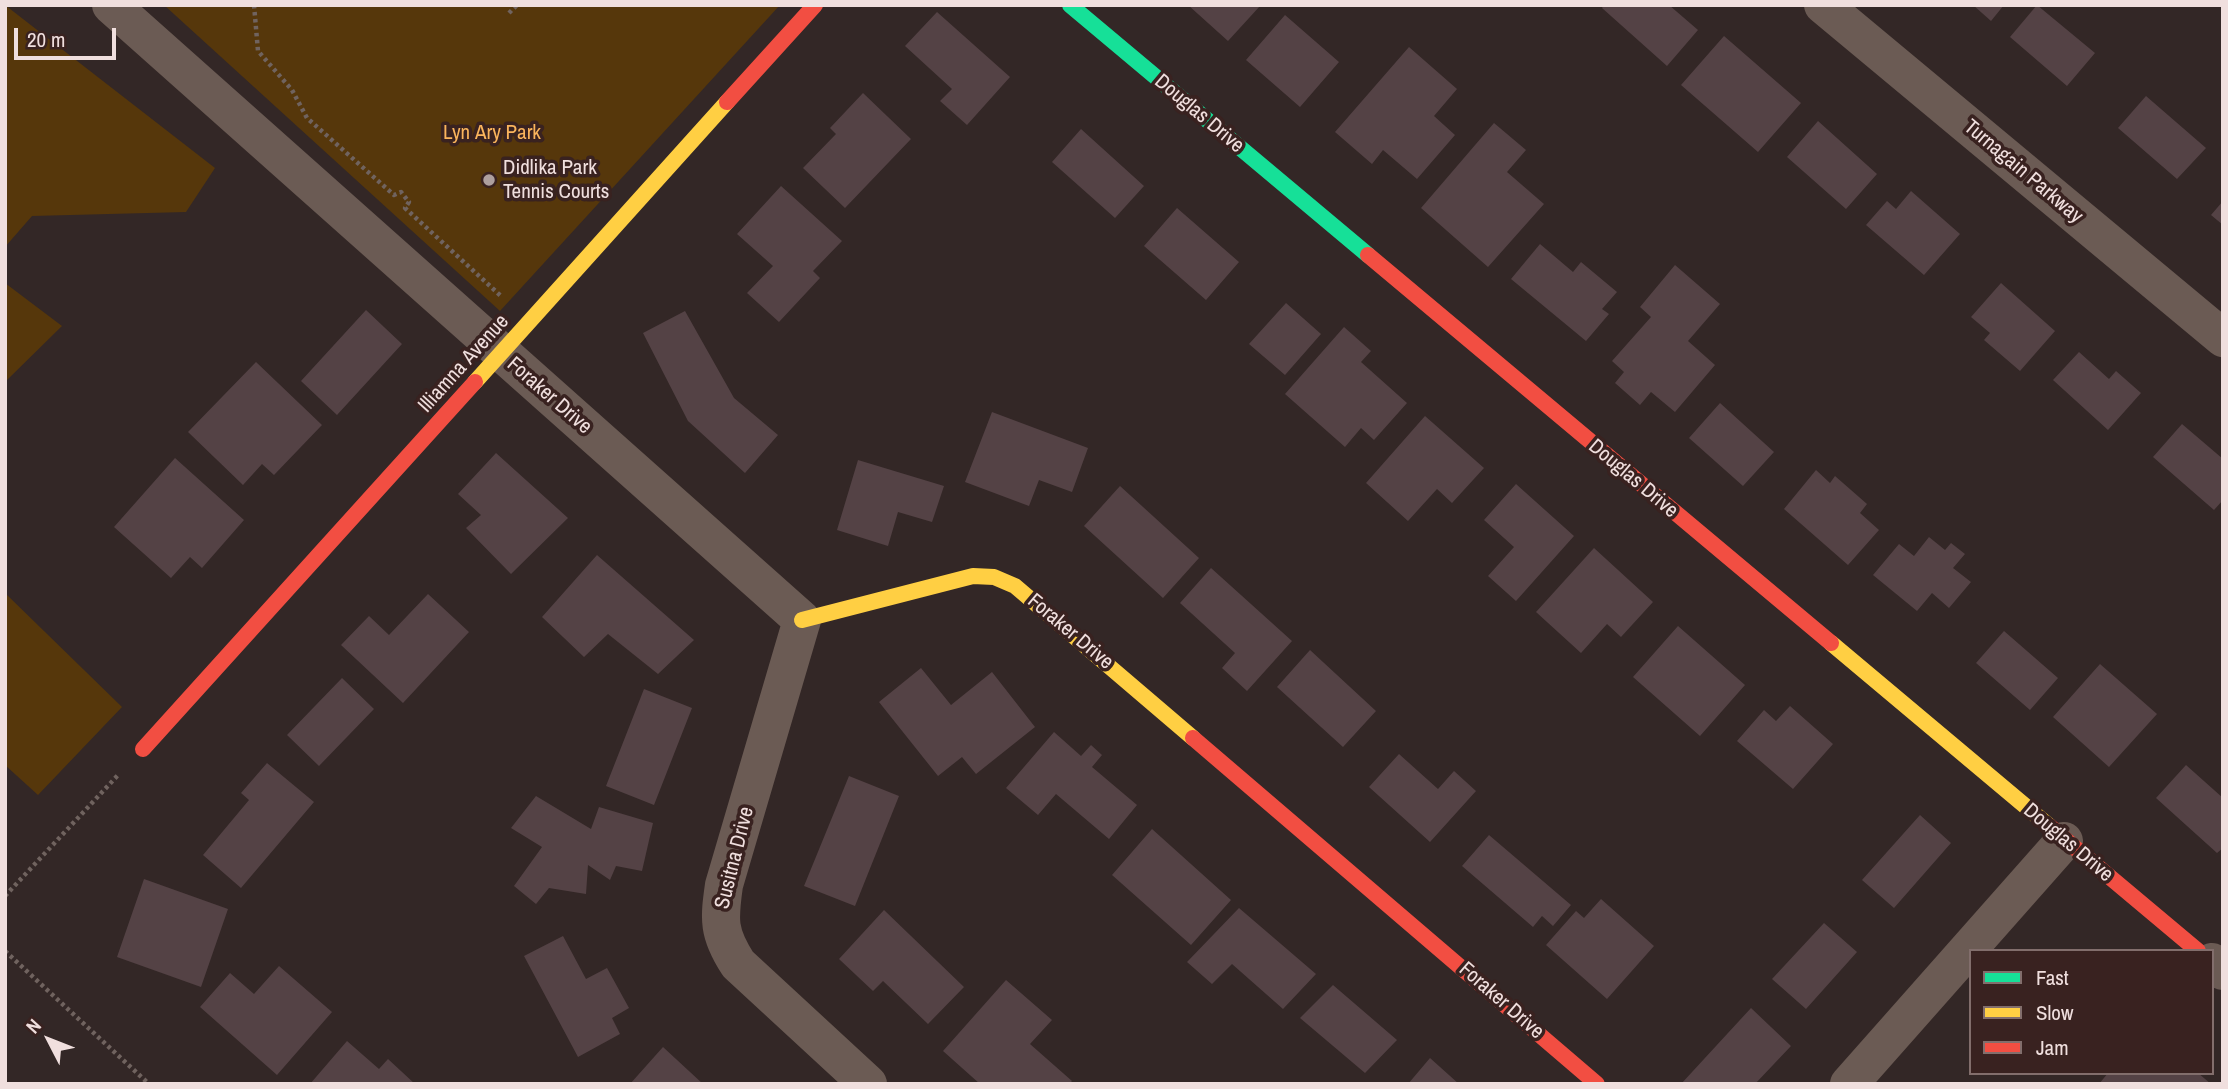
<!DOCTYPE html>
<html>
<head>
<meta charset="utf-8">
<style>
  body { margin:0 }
  #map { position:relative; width:2228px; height:1089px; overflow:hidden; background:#332726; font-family:"Archivo Narrow",sans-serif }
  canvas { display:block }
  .frame { position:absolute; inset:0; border:7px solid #f0dfde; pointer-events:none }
  .legend { position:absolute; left:1969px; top:949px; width:245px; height:126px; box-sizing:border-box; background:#392220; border:2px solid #826e6c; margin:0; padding:9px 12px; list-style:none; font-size:21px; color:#f0dfde }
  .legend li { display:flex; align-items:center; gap:14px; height:35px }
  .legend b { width:35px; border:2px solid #826e6c }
  .north { position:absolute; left:14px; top:1005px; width:70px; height:70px; -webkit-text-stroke:5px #392220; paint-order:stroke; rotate:312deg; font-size:19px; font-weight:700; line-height:28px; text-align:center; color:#f0dfde }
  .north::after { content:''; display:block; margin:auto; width:24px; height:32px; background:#f0dfde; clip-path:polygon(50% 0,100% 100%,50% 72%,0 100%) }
  .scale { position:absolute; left:14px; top:28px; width:102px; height:32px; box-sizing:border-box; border:4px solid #f0dfde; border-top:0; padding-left:9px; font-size:21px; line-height:24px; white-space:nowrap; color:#f0dfde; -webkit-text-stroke:5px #392220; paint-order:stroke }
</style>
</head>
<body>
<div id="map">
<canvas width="2228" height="1089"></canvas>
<div class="frame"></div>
<ul class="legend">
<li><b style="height:9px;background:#16e098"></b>Fast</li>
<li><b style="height:9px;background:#ffcf43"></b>Slow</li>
<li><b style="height:9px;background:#f24e42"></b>Jam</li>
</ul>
<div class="north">N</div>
<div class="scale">20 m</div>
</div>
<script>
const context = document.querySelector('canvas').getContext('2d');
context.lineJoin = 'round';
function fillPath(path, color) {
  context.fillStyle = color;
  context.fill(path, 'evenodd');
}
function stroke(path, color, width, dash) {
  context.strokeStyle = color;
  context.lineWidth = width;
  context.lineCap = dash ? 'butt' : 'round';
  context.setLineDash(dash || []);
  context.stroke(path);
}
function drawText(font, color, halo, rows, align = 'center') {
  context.font = font + ' "Archivo Narrow",sans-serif';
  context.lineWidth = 7;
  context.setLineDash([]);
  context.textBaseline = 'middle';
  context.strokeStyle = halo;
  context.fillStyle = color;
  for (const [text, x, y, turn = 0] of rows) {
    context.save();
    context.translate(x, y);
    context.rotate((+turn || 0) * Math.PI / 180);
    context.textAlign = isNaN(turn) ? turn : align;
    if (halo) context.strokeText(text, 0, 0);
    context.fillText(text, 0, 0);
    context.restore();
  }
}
const green = new Path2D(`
  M5,5L215,168L186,212L32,216L5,247Z
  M164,5H780L500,311Z
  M5,283L62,326L5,382Z
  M5,593L122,707L38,795L5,765Z`);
const building = new Path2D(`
  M1188,5H1258L1260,6L1228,41Z
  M1604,5H1669L1698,30L1667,66L1602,8Z
  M1973,5H2004L1991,21Z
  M2037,5L2095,53L2067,86L2010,37Z
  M937,12L1010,77L967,125L940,101L952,89L905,46Z
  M1285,15L1339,62L1300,107L1246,60Z
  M1724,36L1801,103L1758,152L1681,85Z
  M1409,47L1457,89L1434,116L1455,135L1417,179L1383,150L1372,164L1335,132Z
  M863,93L911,139L845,208L803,168L836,134L830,128Z
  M2146,96L2206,148L2177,179L2118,128Z
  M1818,121L1877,174L1846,209L1787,157Z
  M1494,123L1526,150L1507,172L1544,204L1488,267L1421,208Z
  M1081,129L1144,186L1115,218L1052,162Z
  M781,186L842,241L813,271L820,278L779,322L747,293L773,266L737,234Z
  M1911,191L1960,234L1924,275L1866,225L1887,201L1896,209Z
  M2223,201V225L2211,215Z
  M1177,208L1239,262L1206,300L1144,246Z
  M1540,244L1573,272L1581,262L1617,292L1602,309L1609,314L1586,341L1511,279Z
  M1675,265L1720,304L1688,341L1715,365L1675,412L1651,392L1640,405L1615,383L1624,372L1612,361L1651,317L1640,307Z
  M2001,283L2055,331L2020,371L1984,340L1990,333L1971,317Z
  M1286,303L1321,334L1285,375L1249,344Z
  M366,310L402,344L337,415L301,381Z
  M685,311L734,398L778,435L745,473L688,421L643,333Z
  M1344,327L1371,351L1361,362L1407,403L1374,440L1361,428L1345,447L1285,394Z
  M2079,352L2109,379L2116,371L2141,393L2108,430L2053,380Z
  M256,362L322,425L274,475L262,464L243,485L188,432Z
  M1720,403L1774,452L1743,486L1689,438Z
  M992,412L1088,448L1072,492L1039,480L1029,506L965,482Z
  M1425,416L1484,468L1452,503L1437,489L1408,521L1366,483Z
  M2182,424L2223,459V500L2214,510L2153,457Z
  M496,453L568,518L511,574L466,528L481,515L458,494Z
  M175,458L244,520L202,568L190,557L171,578L114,527Z
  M858,460L944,486L932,522L898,512L888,546L837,530Z
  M1816,470L1830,483L1835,476L1867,504L1860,513L1879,530L1848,565L1784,509Z
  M1516,484L1574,536L1516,601L1488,576L1514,547L1484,520Z
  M1120,486L1199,558L1163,598L1084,526Z
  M1929,537L1945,550L1951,543L1965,554L1953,568L1971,582L1949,608L1932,593L1917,611L1873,575L1899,544L1914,556Z
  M1594,548L1653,602L1621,637L1607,624L1581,653L1536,612Z
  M597,555L694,640L658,674L608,634L584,657L542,617Z
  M1211,568L1292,641L1247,691L1222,668L1235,653L1180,603Z
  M428,594L469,632L403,703L341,645L369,616L389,635Z
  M1678,626L1745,685L1700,736L1633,677Z
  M2004,631L2058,678L2030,710L1976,663Z
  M1310,650L1376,711L1343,747L1277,687Z
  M2100,664L2157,714L2109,767L2053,717Z
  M921,668L951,705L992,672L1035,727L976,774L962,757L938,776L879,702Z
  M342,678L374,709L319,766L287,735Z
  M644,689L692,708L654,805L606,786Z
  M1790,706L1833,744L1793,789L1737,741L1764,710L1776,721Z
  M1054,732L1081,756L1091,745L1102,755L1092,767L1137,805L1109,839L1056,794L1038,815L1006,788Z
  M1399,754L1438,789L1454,771L1476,791L1430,842L1369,787Z
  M267,763L314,802L241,888L203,855L249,800L241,793Z
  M2186,765L2223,798V848L2217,853L2156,798Z
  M849,776L899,796L855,906L804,886Z
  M536,796L591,829L599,807L653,823L642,871L616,866L610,880L588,865L586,894L549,888L536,904L514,886L542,847L511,828Z
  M1920,815L1951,843L1894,908L1862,880Z
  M1152,829L1231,900L1191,945L1112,875Z
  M1489,835L1571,905L1553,926L1542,916L1533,927L1462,866Z
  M144,879L228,909L201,987L117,957Z
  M1601,899L1654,946L1607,999L1546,945L1576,911L1584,918Z
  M1239,908L1316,974L1283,1009L1232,964L1212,984L1187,962Z
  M884,910L964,987L928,1024L883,981L873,991L839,959Z
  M1824,923L1857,952L1806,1009L1772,979Z
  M563,936L586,979L607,968L629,1008L612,1018L620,1034L578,1057L524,956Z
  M279,966L332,1012L277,1075L200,1007L230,973L254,994Z
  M1006,980L1052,1020L1030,1044L1072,1081L1069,1084H980L943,1051Z
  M1333,985L1397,1040L1365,1073L1300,1018Z
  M1751,1008L1791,1046L1755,1084H1681Z
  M347,1041L379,1069L388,1059L415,1084H310Z
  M663,1047L703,1084H630Z
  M1430,1058L1459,1084H1408Z
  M2108,1073H2198L2211,1084H2099Z`);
const path = new Path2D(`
  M254,5L258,51L292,90L307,118L394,195L401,192L409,202L405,208L502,297
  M509,13L517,5
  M5,896L119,774
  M5,951L149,1084`);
const street = new Path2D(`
  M111,5L802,620L724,885C719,920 718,933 738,964L868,1084
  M1823,5L2223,338
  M2212,962L2223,971
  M1849,1084L2064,841`);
const fast = new Path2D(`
  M1070,5L1368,255`);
const slow = new Path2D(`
  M475,382L727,102
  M802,620L973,576L994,577L1015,586L1193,738
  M1831,643L2049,826`);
const jam = new Path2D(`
  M727,102L815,5
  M1368,255L1831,643
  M1193,738L1597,1084
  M143,749L475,382
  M2049,826L2198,951`);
const markers = [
  [489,180,7,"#ae9f9e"]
];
const streetNames = [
  ["Douglas Drive",1199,114,40],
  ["Turnagain Parkway",2023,172,40],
  ["Illiamna Avenue",464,364,-48],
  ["Foraker Drive",549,396,41],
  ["Douglas Drive",1633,479,40],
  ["Foraker Drive",1070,632,40],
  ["Douglas Drive",2068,843,40],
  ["Susitna Drive",735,858,-76],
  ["Foraker Drive",1501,1001,41]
];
const parkNames = [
  ["Lyn Ary Park",492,133]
];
const poiNames = [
  ["Didlika Park",503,168],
  ["Tennis Courts",503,192]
];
fillPath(green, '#56370b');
fillPath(building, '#544245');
stroke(path, '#70635f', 4.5, [3.5, 3.5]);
stroke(street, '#6b5b54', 38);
stroke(fast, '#16e098', 16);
stroke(slow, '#ffcf43', 16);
stroke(jam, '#f24e42', 16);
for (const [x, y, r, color] of markers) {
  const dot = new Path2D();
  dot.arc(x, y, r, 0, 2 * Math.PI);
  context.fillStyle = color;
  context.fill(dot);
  stroke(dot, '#392220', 2.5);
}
drawText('21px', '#f0dfde', '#392220', streetNames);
drawText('21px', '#fab45c', '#392220', parkNames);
drawText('21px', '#f0dfde', '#392220', poiNames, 'left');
</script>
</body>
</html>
